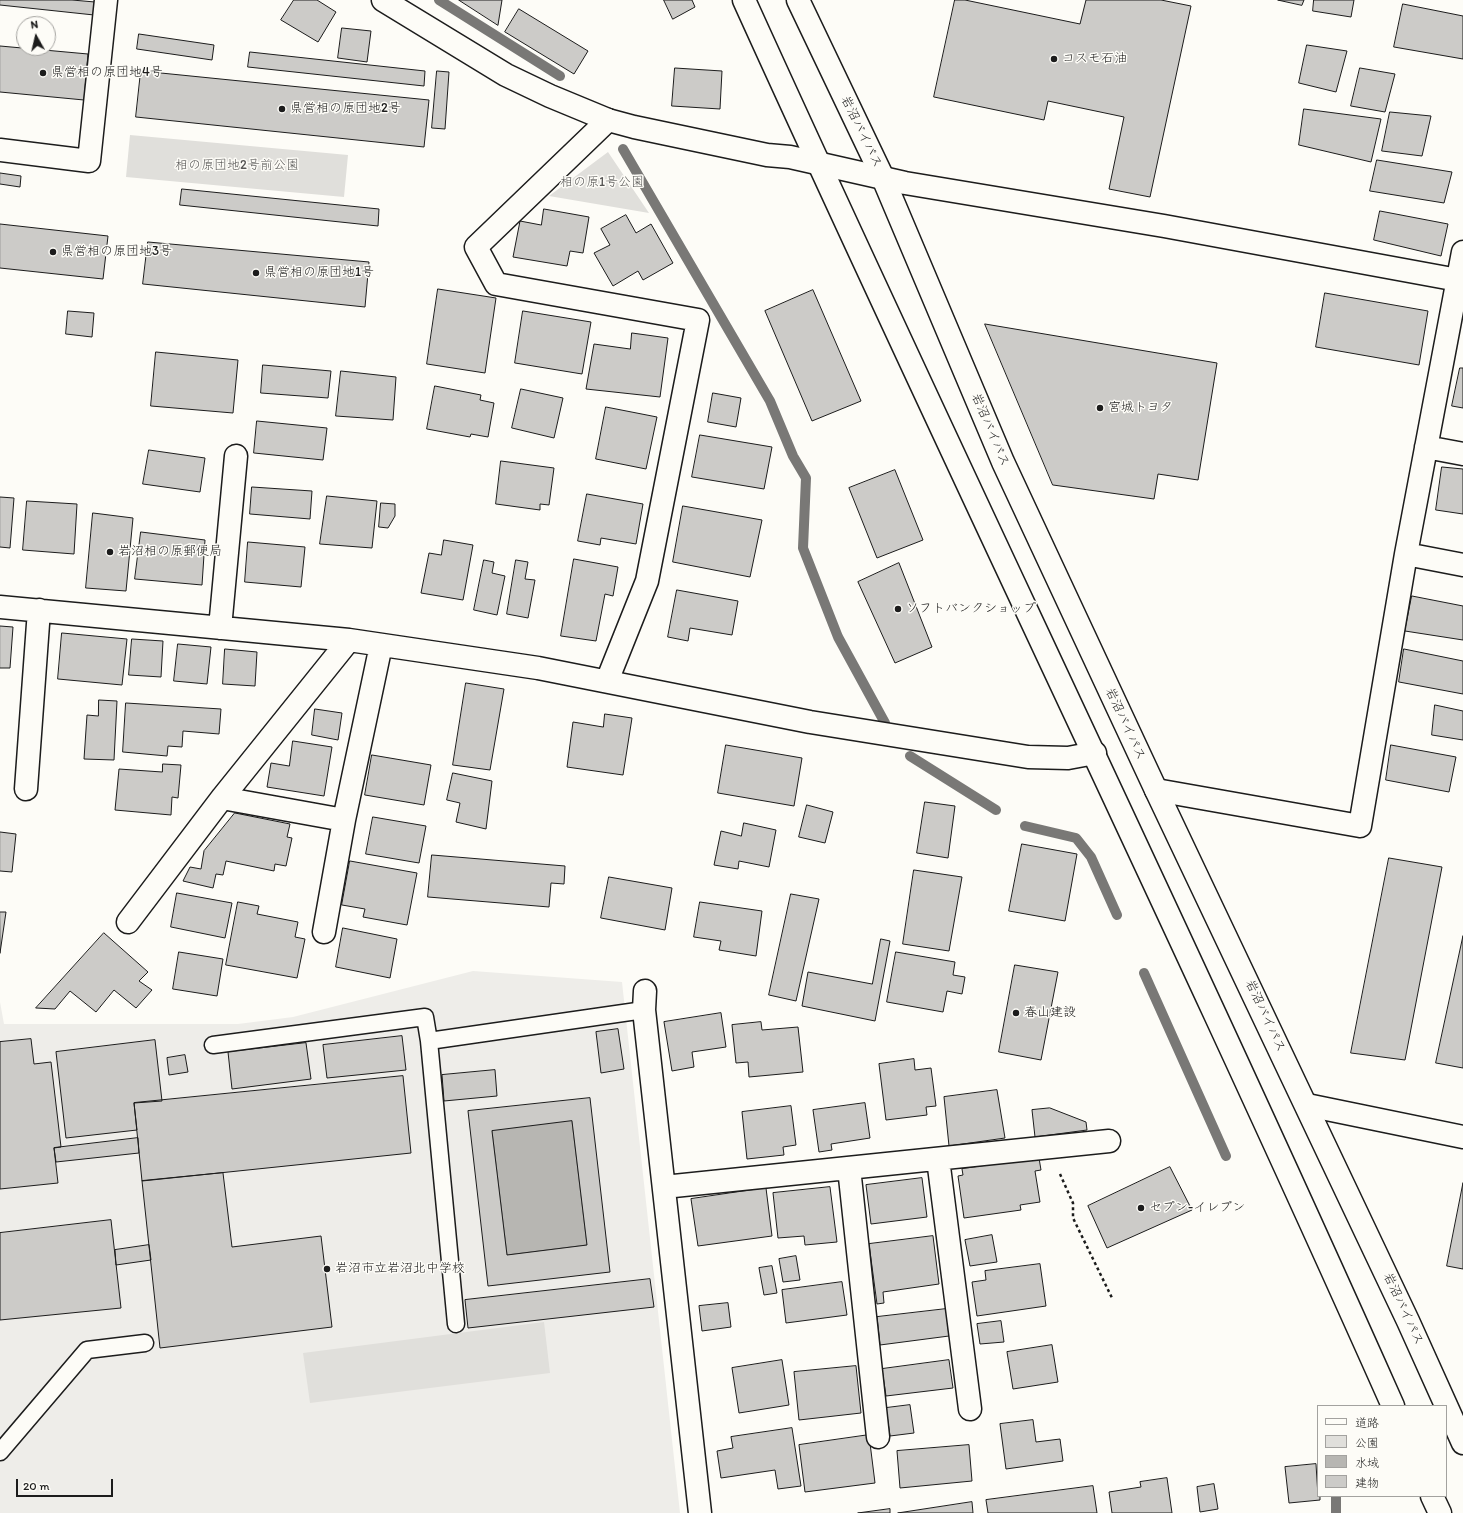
<!DOCTYPE html>
<html>
<head>
<meta charset="utf-8">
<style>
  body { margin:0 }
  #map { position:relative; width:1463px; height:1513px; overflow:hidden; background:#fdfcf7; font-family:Itim,"Klee One",sans-serif }
  canvas { display:block }
  .legend { position:absolute; left:1317px; top:1405px; width:130px; height:92px; box-sizing:border-box; background:#fdfcf7; border:1px solid #a3a29f; margin:0; padding:5px 7px; list-style:none; font-size:12px; color:#1c1c1c }
  .legend li { display:flex; align-items:center; gap:8px; height:20px }
  .legend b { width:20px; border:1px solid #a3a29f }
  .north { position:absolute; left:16px; top:16px; width:40px; height:40px; box-sizing:border-box; background:#fdfcf7; border:1px solid #a3a29f; border-radius:50%; rotate:352deg; font-size:11px; font-weight:700; line-height:16px; text-align:center; color:#1c1c1c }
  .north::after { content:''; display:block; margin:auto; width:14px; height:18px; background:#1c1c1c; clip-path:polygon(50% 0,100% 100%,50% 72%,0 100%) }
  .scale { position:absolute; left:16px; top:1479px; width:97px; height:18px; box-sizing:border-box; border:2px solid #1c1c1c; border-top:0; padding-left:5px; font-size:12px; line-height:14px; white-space:nowrap; color:#1c1c1c; -webkit-text-stroke:3px #fdfcf7; paint-order:stroke }
</style>
</head>
<body>
<div id="map">
<canvas width="1463" height="1513"></canvas>
<ul class="legend">
<li><b style="height:5px;background:#fdfcf7"></b>道路</li>
<li><b style="height:11px;background:#e0dfdb"></b>公園</li>
<li><b style="height:11px;background:#b7b6b2"></b>水域</li>
<li><b style="height:11px;background:#cccbc8"></b>建物</li>
</ul>
<div class="north">N</div>
<div class="scale">20 m</div>
</div>
<script>
const context = document.querySelector('canvas').getContext('2d');
context.lineJoin = 'round';
function fillPath(path, color) {
  context.fillStyle = color;
  context.fill(path, 'evenodd');
}
function stroke(path, color, width, dash) {
  context.strokeStyle = color;
  context.lineWidth = width;
  context.lineCap = dash ? 'butt' : 'round';
  context.setLineDash(dash || []);
  context.stroke(path);
}
function drawText(font, color, halo, rows, align = 'center') {
  context.font = font + ' Itim,"Klee One",sans-serif';
  context.lineWidth = 3;
  context.setLineDash([]);
  context.textBaseline = 'middle';
  context.strokeStyle = halo;
  context.fillStyle = color;
  for (const [text, x, y, turn = 0] of rows) {
    context.save();
    context.translate(x, y);
    context.rotate((+turn || 0) * Math.PI / 180);
    context.textAlign = isNaN(turn) ? turn : align;
    if (halo) context.strokeText(text, 0, 0);
    context.fillText(text, 0, 0);
    context.restore();
  }
}
const built = new Path2D(`
  M473,971L622,982L680,1513H0V1002L4,1024H238L293,1017Z`);
const green = new Path2D(`
  M130,135L348,155L344,197L126,177Z
  M608,152L649,213L549,196Z
  M544,1322L550,1373L310,1403L303,1353Z`);
const water = new Path2D(`
  M572,1121L587,1245L507,1255L492,1131Z`);
const stream = new Path2D(`
  M439,0L560,76
  M623,149L770,401L793,456L806,478L803,548L838,637L885,723
  M910,756L996,810
  M1025,826L1076,838L1091,857L1117,915
  M1144,973L1226,1156
  M1336,1513V1496`);
const building = new Path2D(`
  M0,0H72L95,2L94,15L0,5Z
  M294,0H317L336,12L318,42L281,20Z
  M459,0H502L498,25Z
  M664,0H692L695,7L673,19Z
  M955,0H965L1080,24L1086,0H1161L1191,6L1150,197L1109,189L1124,117L1048,101L1044,120L934,97Z
  M1278,0H1304L1302,5Z
  M1314,0H1354L1351,17L1313,11Z
  M1403,4L1463,16V59L1394,47Z
  M519,9L588,51L574,74L505,32Z
  M342,28L371,31L367,62L338,58Z
  M139,34L214,45L212,60L137,49Z
  M1307,45L1347,51L1336,92L1299,83Z
  M0,46L88,54L84,100L0,92Z
  M250,52L425,71L424,86L248,67Z
  M675,68L722,71L720,109L672,106Z
  M1360,68L1395,74L1385,112L1351,106Z
  M141,71L429,100L424,147L136,117Z
  M437,71L449,72L445,129L432,128Z
  M1304,109L1381,119L1371,162L1299,145Z
  M1390,112L1431,116L1422,156L1382,151Z
  M1377,160L1452,172L1444,203L1370,191Z
  M0,173L21,176L20,187L0,184Z
  M182,189L379,209L378,226L180,205Z
  M544,209L589,217L583,253L570,251L567,266L513,257L520,221L541,225Z
  M1380,211L1448,224L1441,256L1374,240Z
  M626,215L636,233L651,224L673,263L643,280L638,271L613,286L594,253L610,245L601,229Z
  M0,224L108,236L103,279L0,268Z
  M148,242L369,262L365,307L143,284Z
  M438,289L496,298L485,373L427,364Z
  M813,290L861,401L812,421L765,311Z
  M1325,293L1428,311L1419,365L1316,347Z
  M68,311L94,313L92,337L66,334Z
  M523,311L591,322L582,374L515,363Z
  M985,324L1217,363L1198,480L1158,474L1154,499L1053,485Z
  M632,333L668,338L660,397L586,389L594,344L630,349Z
  M156,352L238,360L233,413L151,406Z
  M263,365L331,371L328,398L261,393Z
  M1460,368H1463V408L1452,406Z
  M341,371L396,377L393,420L336,416Z
  M435,386L481,395L480,400L494,403L488,437L471,434L470,437L427,429Z
  M521,389L563,398L554,438L512,428Z
  M713,393L741,398L736,427L708,422Z
  M606,407L657,417L646,469L596,459Z
  M257,421L327,428L323,460L254,453Z
  M700,435L772,447L764,489L692,477Z
  M149,450L205,458L200,492L143,484Z
  M501,461L554,468L549,505L540,504V510L496,504Z
  M1442,467L1463,469V514L1436,510Z
  M895,470L923,540L877,558L849,488Z
  M252,487L312,491L310,519L250,514Z
  M587,494L643,504L636,544L601,538L600,545L578,541Z
  M327,496L377,501L372,548L320,544Z
  M0,497L14,498L10,548L0,547Z
  M27,501L77,504L74,554L23,550Z
  M381,503L395,504V516L388,528L379,527Z
  M683,506L762,520L750,577L673,562Z
  M93,513L133,518L126,591L86,588Z
  M141,532L205,540L202,585L135,579Z
  M444,540L473,545L463,600L421,593L429,553L441,555Z
  M248,542L305,547L301,587L245,582Z
  M574,559L618,567L613,596L605,594L596,641L561,636Z
  M484,560L494,562L492,573L505,576L497,615L474,610Z
  M516,560L528,562L525,579L535,580L528,618L507,614Z
  M899,563L932,647L895,663L858,582Z
  M677,590L738,601L732,635L690,628L688,641L668,637Z
  M1412,596L1463,606V640L1405,631Z
  M0,626L13,627L10,668H0Z
  M62,633L127,639L122,685L58,679Z
  M132,639L163,641L161,677L129,675Z
  M178,644L211,647L207,684L174,681Z
  M225,649L257,652L255,686L223,684Z
  M1404,649L1463,661V694L1399,682Z
  M466,683L504,689L490,770L453,765Z
  M99,700L117,701L114,760L84,759L87,715L98,716Z
  M126,703L221,709L219,734L183,731L182,747L168,746L167,756L123,752Z
  M1435,705L1463,711V740L1432,735Z
  M315,709L342,713L338,740L312,735Z
  M605,714L632,718L623,775L567,767L573,722L603,727Z
  M293,741L332,747L324,796L267,787L271,763L289,766Z
  M726,745L802,758L794,806L718,793Z
  M1391,745L1456,757L1449,792L1386,780Z
  M372,755L431,765L424,805L365,795Z
  M163,764L181,765L178,798L172,797L171,815L115,810L119,769L162,772Z
  M453,773L492,781L486,829L456,822L460,803L447,800Z
  M925,802L955,806L948,858L917,853Z
  M807,805L833,812L825,843L799,837Z
  M235,813L290,824L287,837L292,838L286,866L275,864L274,871L226,861L223,875L216,874L213,888L183,881L190,867L201,869L204,851Z
  M373,817L426,826L419,863L366,854Z
  M744,823L776,830L769,867L739,861L738,869L714,865L721,831L741,836Z
  M0,832L16,834L12,872L0,871Z
  M1022,844L1077,854L1065,921L1009,911Z
  M432,855L565,866L564,884L551,883L549,907L428,897Z
  M1389,858L1442,867L1405,1060L1351,1053Z
  M350,861L417,873L407,925L363,917L365,909L342,905Z
  M914,870L962,877L949,951L903,944Z
  M609,877L672,888L665,930L601,918Z
  M177,893L232,903L225,938L171,927Z
  M791,894L819,899L796,1001L769,995Z
  M238,902L259,906L257,914L298,922L295,937L305,939L297,978L226,965Z
  M700,902L762,911L756,956L719,950L721,941L694,937Z
  M0,912H6L0,953Z
  M343,928L397,939L390,978L336,967Z
  M104,933L148,972L139,981L152,990L136,1008L114,990L96,1012L70,991L55,1009L36,1008Z
  M1463,936V1068L1436,1063Z
  M881,939L890,941L875,1021L802,1006L808,972L872,984Z
  M179,952L223,959L217,996L173,989Z
  M896,952L955,962L953,975L965,977L962,994L947,991L943,1012L887,1002Z
  M1015,965L1058,972L1041,1060L999,1052Z
  M721,1013L726,1047L692,1052L694,1067L672,1071L664,1022Z
  M761,1022L762,1030L798,1027L803,1072L749,1077L748,1062L736,1063L732,1025Z
  M618,1029L624,1069L601,1073L596,1032Z
  M402,1036L406,1070L327,1078L323,1045Z
  M31,1039L34,1064L51,1062L61,1147L54,1148L58,1183L0,1189V1042Z
  M155,1040L162,1101L134,1103L137,1130L66,1138L56,1052Z
  M306,1043L311,1079L232,1089L228,1052Z
  M185,1055L188,1072L169,1075L167,1058Z
  M914,1059L915,1070L931,1068L936,1106L926,1107L927,1115L886,1120L879,1064Z
  M495,1070L497,1096L444,1101L442,1075Z
  M403,1076L411,1153L142,1181L134,1103Z
  M997,1090L1005,1138L949,1146L944,1097Z
  M590,1098L610,1272L488,1286L468,1111ZM572,1121L587,1245L507,1255L492,1131Z
  M865,1103L870,1138L831,1144L832,1150L819,1152L813,1110Z
  M791,1106L796,1145L783,1147L784,1155L747,1159L742,1112Z
  M1050,1108L1086,1122L1087,1130L1035,1137L1032,1110Z
  M138,1138L139,1153L56,1162L54,1148Z
  M1039,1158L1041,1170L1035,1171L1040,1202L1020,1205L1021,1210L964,1218L958,1176L963,1175L962,1169Z
  M1170,1167L1192,1210L1107,1248L1088,1206Z
  M223,1173L232,1247L321,1236L332,1327L160,1348L142,1181Z
  M922,1178L927,1217L871,1224L866,1185Z
  M1463,1183V1269L1447,1266Z
  M830,1187L837,1242L805,1245L804,1236L778,1238L773,1193Z
  M766,1188L772,1236L698,1246L691,1199Z
  M111,1220L121,1308L0,1320V1233Z
  M992,1235L997,1262L970,1266L965,1240Z
  M933,1236L939,1284L883,1292L884,1303L877,1304L869,1244Z
  M149,1245L151,1260L116,1265L115,1250Z
  M796,1256L800,1280L783,1282L779,1259Z
  M1040,1264L1046,1306L977,1316L972,1282L986,1280L985,1271Z
  M772,1266L777,1293L764,1295L759,1268Z
  M650,1279L654,1307L468,1328L465,1300Z
  M842,1282L847,1315L786,1323L782,1290Z
  M728,1303L731,1327L702,1331L699,1306Z
  M946,1309L949,1336L880,1345L877,1317Z
  M1001,1321L1004,1342L980,1344L977,1324Z
  M1052,1345L1058,1382L1013,1389L1007,1352Z
  M782,1360L789,1405L739,1413L732,1368Z
  M949,1360L953,1388L886,1396L882,1369Z
  M856,1366L861,1413L799,1420L794,1372Z
  M910,1405L914,1433L890,1436L886,1408Z
  M1033,1420L1036,1442L1060,1439L1063,1461L1006,1469L1000,1424Z
  M792,1428L801,1486L778,1489L775,1470L721,1478L717,1451L733,1448L731,1437Z
  M869,1435L875,1483L805,1492L799,1445Z
  M969,1445L972,1481L900,1488L897,1451Z
  M1316,1464L1318,1496H1320V1500L1289,1503L1285,1467Z
  M1167,1478L1172,1513H1112L1109,1492L1141,1487L1140,1482Z
  M1214,1484L1218,1509L1200,1512L1197,1487Z
  M1093,1486L1097,1513H988L986,1500Z
  M972,1502L973,1513H898Z
  M890,1509V1513H858Z`);
const path = new Path2D(`
  M1060,1174L1073,1203V1218L1113,1300`);
const service = new Path2D(`
  M213,1045L425,1017L429,1041
  M456,1324L429,1041L644,1010
  M0,1452L87,1350L145,1343`);
const minor = new Path2D(`
  M0,150L89,161L106,0
  M1426,447L1463,454
  M1406,554L1463,565
  M0,607L349,640L538,668L810,722L1028,757L1068,758L1095,753
  M220,628L236,456
  M607,681L647,581L698,320L496,284L476,247L608,120
  M26,789L39,610
  M1156,790L1360,826L1406,554L1463,252
  M222,798L344,820L381,645
  M128,922L222,798L349,640
  M324,932L344,820
  M645,991L644,1010L700,1513
  M1307,1105L1463,1137
  M938,1159L970,1409
  M849,1168L878,1437
  M664,1187L1109,1141`);
const tertiary = new Path2D(`
  M383,0L506,75L550,96L608,120L634,127L767,155L790,157L905,183L1164,226L1458,280`);
const trunk = new Path2D(`
  M744,0C957,470 1183,934 1393,1406
  M798,0L883,178L1003,462L1156,790L1408,1321L1463,1443
  M1432,1496L1440,1513`);
const markers = [
  [1054,59,4,"#1c1c1c"],
  [43,73,4,"#1c1c1c"],
  [282,109,4,"#1c1c1c"],
  [53,252,4,"#1c1c1c"],
  [256,273,4,"#1c1c1c"],
  [1100,408,4,"#1c1c1c"],
  [110,552,4,"#1c1c1c"],
  [898,609,4,"#1c1c1c"],
  [1016,1013,4,"#1c1c1c"],
  [1141,1208,4,"#1c1c1c"],
  [327,1269,4,"#1c1c1c"]
];
const poiNames = [
  ["コスモ石油",1062,59],
  ["県営相の原団地4号",51,73],
  ["県営相の原団地2号",290,109],
  ["県営相の原団地3号",61,252],
  ["県営相の原団地1号",264,273],
  ["宮城トヨタ",1108,408],
  ["岩沼相の原郵便局",118,552],
  ["ソフトバンクショップ",906,609],
  ["春山建設",1024,1013],
  ["セブン-イレブン",1149,1208],
  ["岩沼市立岩沼北中学校",335,1269]
];
const streetNames = [
  ["岩沼バイパス",861,132,64],
  ["岩沼バイパス",990,430,67],
  ["岩沼バイパス",1125,724,65],
  ["岩沼バイパス",1265,1016,65],
  ["岩沼バイパス",1403,1309,65]
];
const parkNames = [
  ["相の原団地2号前公園",237,166],
  ["相の原1号公園",602,183]
];
fillPath(built, '#eeede9');
fillPath(green, '#e0dfdb');
fillPath(water, '#b7b6b2');
stroke(water, '#797876', 1);
stroke(stream, '#797876', 10);
fillPath(building, '#cccbc8');
stroke(building, '#1c1c1c', 1);
stroke(service, '#1c1c1c', 19);
stroke(minor, '#1c1c1c', 25);
stroke(tertiary, '#1c1c1c', 25);
stroke(trunk, '#1c1c1c', 25);
stroke(path, '#1c1c1c', 2.5, [3, 3]);
stroke(service, '#fdfcf7', 16);
stroke(minor, '#fdfcf7', 22);
stroke(tertiary, '#fdfcf7', 22);
stroke(trunk, '#fdfcf7', 22);
for (const [x, y, r, color] of markers) {
  const dot = new Path2D();
  dot.arc(x, y, r, 0, 2 * Math.PI);
  context.fillStyle = color;
  context.fill(dot);
  stroke(dot, '#fdfcf7', 1.5);
}
drawText('13px', '#1c1c1c', '#fdfcf7', poiNames, 'left');
drawText('13px', '#1c1c1c', '#fdfcf7', streetNames);
drawText('13px', '#575655', '#fdfcf7', parkNames);
</script>
</body>
</html>
